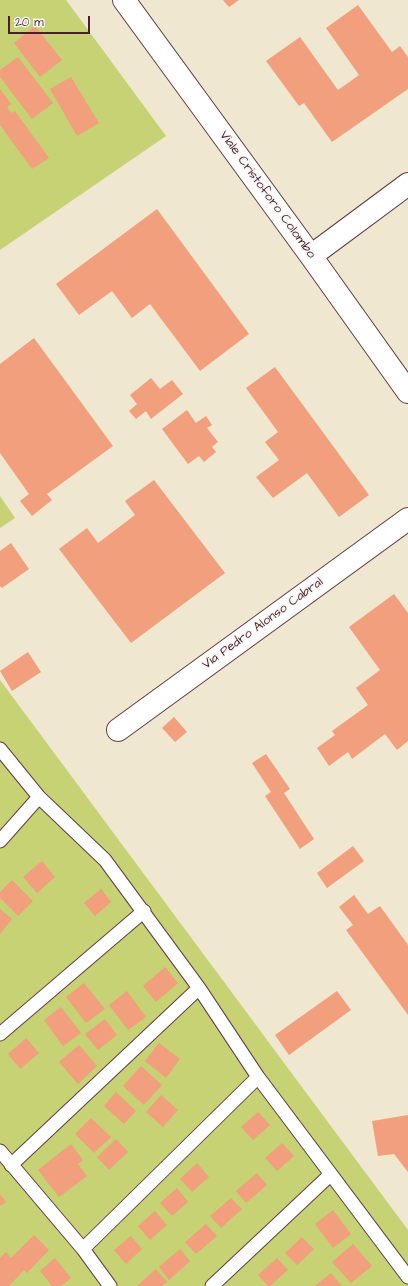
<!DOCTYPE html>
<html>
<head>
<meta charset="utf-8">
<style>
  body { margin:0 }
  #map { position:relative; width:408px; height:1286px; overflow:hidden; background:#efe7cf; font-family:"Architects Daughter",sans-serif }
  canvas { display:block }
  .scale { position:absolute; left:8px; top:16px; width:82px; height:18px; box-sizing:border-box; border:2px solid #4a1f2b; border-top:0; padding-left:5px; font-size:12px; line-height:14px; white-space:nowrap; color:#4a1f2b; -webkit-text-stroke:3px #f6f6f2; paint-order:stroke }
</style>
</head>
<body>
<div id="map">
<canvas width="408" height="1286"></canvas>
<div class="scale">20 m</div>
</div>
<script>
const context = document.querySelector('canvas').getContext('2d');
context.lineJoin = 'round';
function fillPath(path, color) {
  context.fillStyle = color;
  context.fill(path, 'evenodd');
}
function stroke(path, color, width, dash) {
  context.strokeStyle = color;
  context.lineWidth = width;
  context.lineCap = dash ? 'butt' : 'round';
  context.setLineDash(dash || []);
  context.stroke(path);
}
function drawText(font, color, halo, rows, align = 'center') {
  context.font = font + ' "Architects Daughter",sans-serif';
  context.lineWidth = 3;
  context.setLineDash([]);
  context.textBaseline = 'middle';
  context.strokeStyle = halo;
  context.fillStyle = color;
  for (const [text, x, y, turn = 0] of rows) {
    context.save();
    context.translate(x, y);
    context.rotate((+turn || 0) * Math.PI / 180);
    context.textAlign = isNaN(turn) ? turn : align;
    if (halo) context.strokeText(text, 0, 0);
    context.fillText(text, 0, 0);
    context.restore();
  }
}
const green = new Path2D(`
  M0,0H66L166,136L0,250Z
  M0,496L15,518L0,528Z
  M0,680L408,1230V1286H0Z`);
const building = new Path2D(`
  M223,0H239L229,7Z
  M358,5L392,52L400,46L408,57V89L332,142L304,103L299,106L266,61L300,37L338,90L359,75L326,28Z
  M35,26L62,60L40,77L14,43Z
  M18,57L53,103L32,119L0,77V70Z
  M71,77L99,123L77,136L50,89Z
  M0,89L11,104L7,107L11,113L15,111L49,158L32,169L0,125Z
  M157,209L249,334L200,371L150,304L132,318L112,291L79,315L56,284Z
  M34,338L113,446L47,494L52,500L32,516L20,501L29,494L0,453V364Z
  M275,367L369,495L339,517L307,473L273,498L256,477L279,460L265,442L278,432L246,388Z
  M151,378L160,389L172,380L183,394L151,419L146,411L136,419L129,411L137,404L130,395Z
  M187,410L196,423L206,416L212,425L207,428L218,442L212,447L216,452L204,462L199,456L188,464L162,429Z
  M154,480L225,573L131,643L59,549L87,528L98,543L135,515L125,501Z
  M11,543L29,569L2,588L0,586V551Z
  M394,594L408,613V741L397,750L385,734L352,759L348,752L329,766L317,748L335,735L332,731L368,705L356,688L380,670L349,627Z
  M28,652L41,672L12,691L0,671Z
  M174,717L187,732L175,742L162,728Z
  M266,754L290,789L284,793L314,839L300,849L265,796L271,792L252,763Z
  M353,846L364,861L327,888L317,873Z
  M42,861L55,877L37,893L23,877Z
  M12,880L33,901L18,916L0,898V892Z
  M101,889L111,902L95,916L84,903Z
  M354,895L368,914L380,906L408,945V1015L346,930L353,925L339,907Z
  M0,909L12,919L0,934Z
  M165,967L178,983L156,1002L143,986Z
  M84,983L105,1009L86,1023L66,997Z
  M127,991L146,1017L128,1030L109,1005Z
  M337,991L351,1010L289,1055L275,1035Z
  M61,1007L81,1033L63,1046L44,1020Z
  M105,1019L117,1035L98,1050L85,1034Z
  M26,1038L39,1053L20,1069L8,1054Z
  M159,1043L180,1059L166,1078L145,1061Z
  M79,1045L97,1066L78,1084L59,1062Z
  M141,1066L162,1085L144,1105L123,1086Z
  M116,1092L136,1111L124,1124L104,1106Z
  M161,1095L178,1110L163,1127L146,1112Z
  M258,1112L270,1125L253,1140L241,1127Z
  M408,1115V1172L394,1154L378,1156L372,1121Z
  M91,1118L111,1137L94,1153L75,1134Z
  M116,1139L128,1152L109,1170L97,1157Z
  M282,1143L294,1156L277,1171L265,1158Z
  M71,1144L83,1160L78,1164L87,1176L59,1197L38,1170Z
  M197,1163L209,1177L192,1192L180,1179Z
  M257,1173L267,1185L246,1203L236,1191Z
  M177,1188L188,1202L172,1216L160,1203Z
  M0,1194L6,1202L0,1206Z
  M231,1198L242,1209L221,1228L210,1216Z
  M333,1210L351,1234L333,1248L315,1224Z
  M155,1211L167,1225L150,1240L138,1226Z
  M206,1224L217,1236L196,1254L185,1242Z
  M34,1235L49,1250L27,1273L24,1270L9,1286H0V1258L6,1252L11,1258Z
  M131,1236L142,1249L126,1264L114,1250Z
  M302,1237L314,1249L297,1265L285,1253Z
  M353,1244L372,1266L351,1283L332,1262Z
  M180,1249L190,1261L169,1280L159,1267Z
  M55,1258L71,1278L61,1286H52L40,1271Z
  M277,1258L288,1270L270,1286H268L258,1275Z
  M156,1269L167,1282L162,1286H137Z
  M331,1273L342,1286H315Z`);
const service = new Path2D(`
  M0,749L39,797L105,860L199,988L258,1077L408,1277
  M0,841L39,797
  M0,1034L144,911
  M0,1151L83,1249L110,1286
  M11,1165L199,988
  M83,1249L258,1077
  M212,1286L330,1175`);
const minor = new Path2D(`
  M124,0L311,256L408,392
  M311,256L408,184
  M118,730L408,519`);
const streetNames = [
  ["Viale Cristoforo Colombo",267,195,54],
  ["Via Pedro Alonso Cabral",263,624,-36]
];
fillPath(green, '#c6d273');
fillPath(building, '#f19f7c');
stroke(service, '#633d44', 15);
stroke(minor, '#633d44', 24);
stroke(service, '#fff', 13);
stroke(minor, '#fff', 22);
drawText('13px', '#4a1f2b', '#f6f6f2', streetNames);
</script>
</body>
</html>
